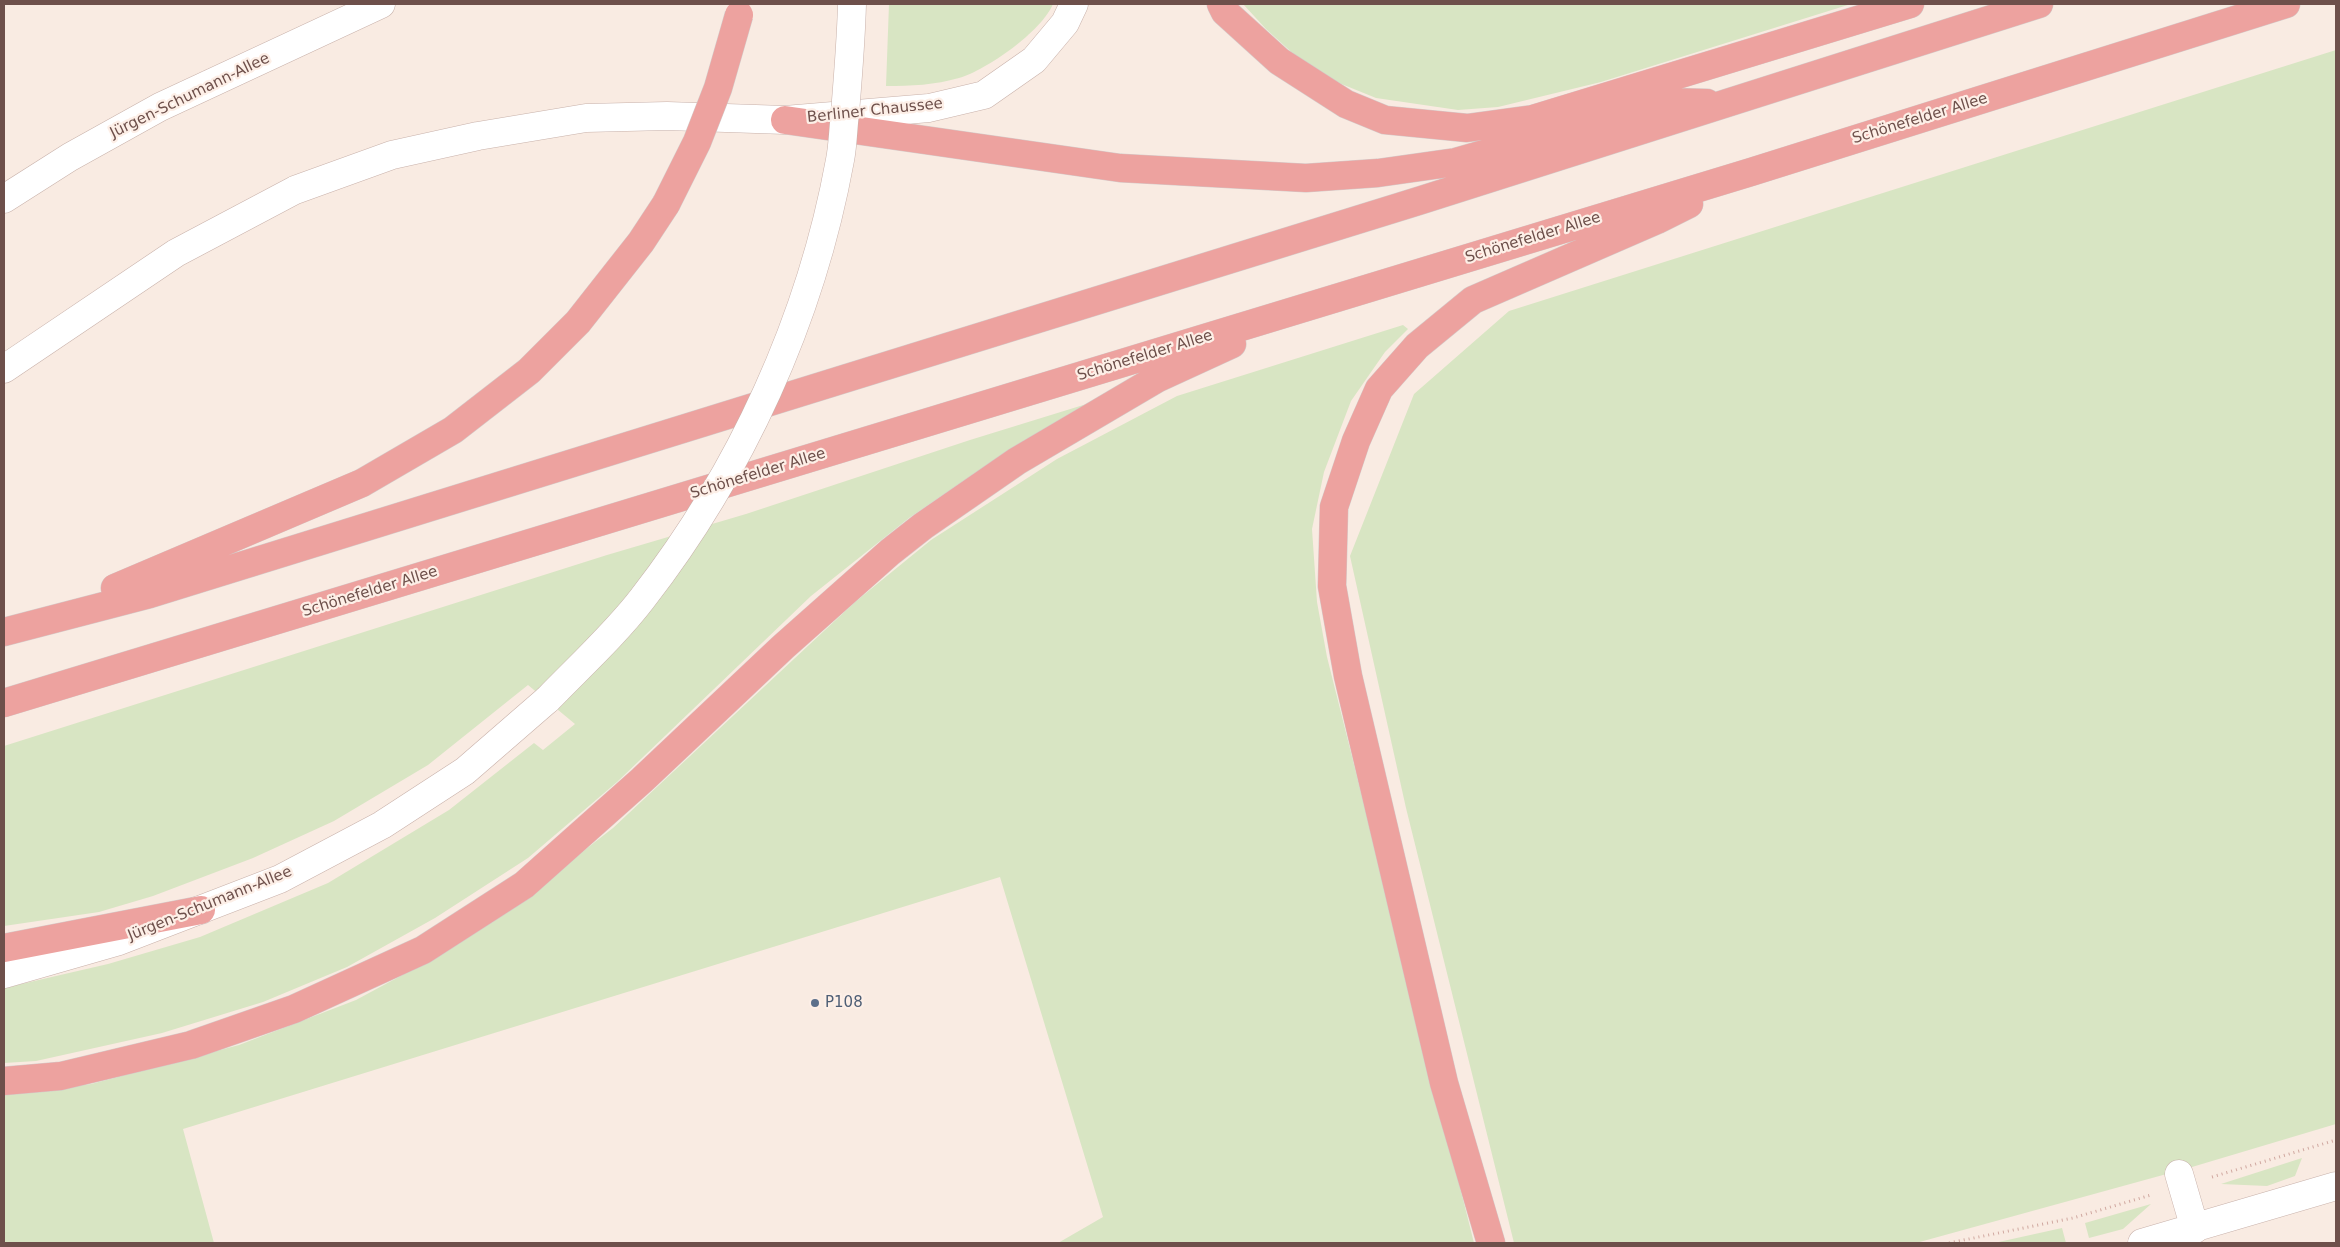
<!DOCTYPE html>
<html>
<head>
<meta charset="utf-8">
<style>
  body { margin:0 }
  #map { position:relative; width:2340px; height:1247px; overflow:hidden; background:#f9ebe2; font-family:"DejaVu Sans",sans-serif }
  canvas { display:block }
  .frame { position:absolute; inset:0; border:5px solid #6e504b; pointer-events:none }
</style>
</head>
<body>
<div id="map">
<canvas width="2340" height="1247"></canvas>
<div class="frame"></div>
</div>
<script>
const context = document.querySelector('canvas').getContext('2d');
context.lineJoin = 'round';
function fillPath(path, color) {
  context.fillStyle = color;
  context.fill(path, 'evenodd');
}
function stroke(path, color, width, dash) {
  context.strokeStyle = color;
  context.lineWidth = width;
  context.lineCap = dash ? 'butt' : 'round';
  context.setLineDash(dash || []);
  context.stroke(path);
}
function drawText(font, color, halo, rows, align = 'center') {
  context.font = font + ' "DejaVu Sans",sans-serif';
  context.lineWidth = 4.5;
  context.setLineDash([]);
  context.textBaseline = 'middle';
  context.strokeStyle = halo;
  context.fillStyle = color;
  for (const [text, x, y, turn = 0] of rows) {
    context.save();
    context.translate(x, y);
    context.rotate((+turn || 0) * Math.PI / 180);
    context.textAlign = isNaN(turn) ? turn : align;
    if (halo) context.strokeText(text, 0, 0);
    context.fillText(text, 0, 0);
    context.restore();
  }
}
const green = new Path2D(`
  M889,4H1053C1042,31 987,70 959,78C935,85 911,86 886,86Z
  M1243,4H1851L1601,82L1498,107L1458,110L1376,98L1339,83L1298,58L1266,29Z
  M2336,50V1124L2192,1167L1916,1243H1514L1406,808L1350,556L1414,394L1509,311Z
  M1403,325L1408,329L1385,352L1351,401L1324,472L1312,529L1317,602L1327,657L1474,1243H1058L1103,1217L1000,877L183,1129L214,1243H4V1095L91,1084L239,1045L356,1000L445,952L510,908L613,828L855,602L931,540L1057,459L1177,396Z
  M1093,402L981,469L909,518L811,596L617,782L528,858L435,918L347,967L263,1002L162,1033L36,1061L4,1063V988L108,964L200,937L328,883L449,810L534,743L543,750L575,724L528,685L428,765L334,821L253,858L153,896L99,912L4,926V746L607,555L746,514L970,440Z
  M2302,1158L2295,1176L2267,1186L2221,1184Z
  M2151,1204L2123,1229L2089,1238L2085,1223Z
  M2062,1228L2066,1243H1994Z`);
const path = new Path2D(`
  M2212,1177L2336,1140
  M1949,1243L2073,1218L2151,1195`);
const minor = new Path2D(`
  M4,199L70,157L160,107L381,4
  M4,369L176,253L295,190L392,155L478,136L586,118L667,116L785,120L929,108L984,95L1034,60L1065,23L1074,4
  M4,974L119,941L280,879L382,825L465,771L548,699
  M2179,1174L2195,1229
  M2142,1243L2336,1186`);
const highway = new Path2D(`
  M1221,4L1225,12L1279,61L1346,104L1385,120L1467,128L1533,119L1910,4
  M785,120L1120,168L1306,178L1378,173L1456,162L1665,102L1707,103
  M115,588L362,483L453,430L529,371L578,322L641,242L666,204
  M4,632L150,594C780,400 1411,206 2039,4
  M4,703L1751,172L2286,4
  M4,948L201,910
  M4,1081L61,1076L191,1045L294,1009L423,950L524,885L642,780L783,647L890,552L923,526L1017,461L1158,378L1232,344
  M1491,1243L1444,1083L1348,676L1332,586L1334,507L1356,441L1379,389L1417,346L1473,300L1657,220L1689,204`);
const minorBridge = new Path2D(`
  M548,699C578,668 616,633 642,599C741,472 811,319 840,160C843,145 843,129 845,113C848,77 851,41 852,4`);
const highwayBridge = new Path2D(`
  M666,204L697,142L718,88L739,15`);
const markers = [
  [815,1003,5,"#5c6f8a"]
];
const streetNames = [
  ["Jürgen-Schumann-Allee",190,96,-26],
  ["Berliner Chaussee",875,111,-6],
  ["Schönefelder Allee",1920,119,-17],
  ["Schönefelder Allee",1533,238,-17],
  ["Schönefelder Allee",1145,356,-17],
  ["Schönefelder Allee",758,474,-17],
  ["Schönefelder Allee",370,592,-17],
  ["Jürgen-Schumann-Allee",210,904,-22]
];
const serviceNames = [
  ["P108",825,1003]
];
fillPath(green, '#d8e5c3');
stroke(minor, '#c8b1aa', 29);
stroke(highway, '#d4cac9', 29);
stroke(path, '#d0a8a0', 3, [1, 4]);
stroke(minor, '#fff', 28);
stroke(highway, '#eda29f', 28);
stroke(minorBridge, '#c8b1aa', 29, []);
stroke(highwayBridge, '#d4cac9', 29, []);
stroke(minorBridge, '#fff', 28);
stroke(highwayBridge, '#eda29f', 28);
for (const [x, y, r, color] of markers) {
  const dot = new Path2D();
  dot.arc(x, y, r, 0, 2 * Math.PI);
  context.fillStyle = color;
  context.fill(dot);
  stroke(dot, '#fdefe7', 2);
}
drawText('15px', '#6e504b', '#fdefe7', streetNames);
drawText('15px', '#4e5e75', '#fdefe7', serviceNames, 'left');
</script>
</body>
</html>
